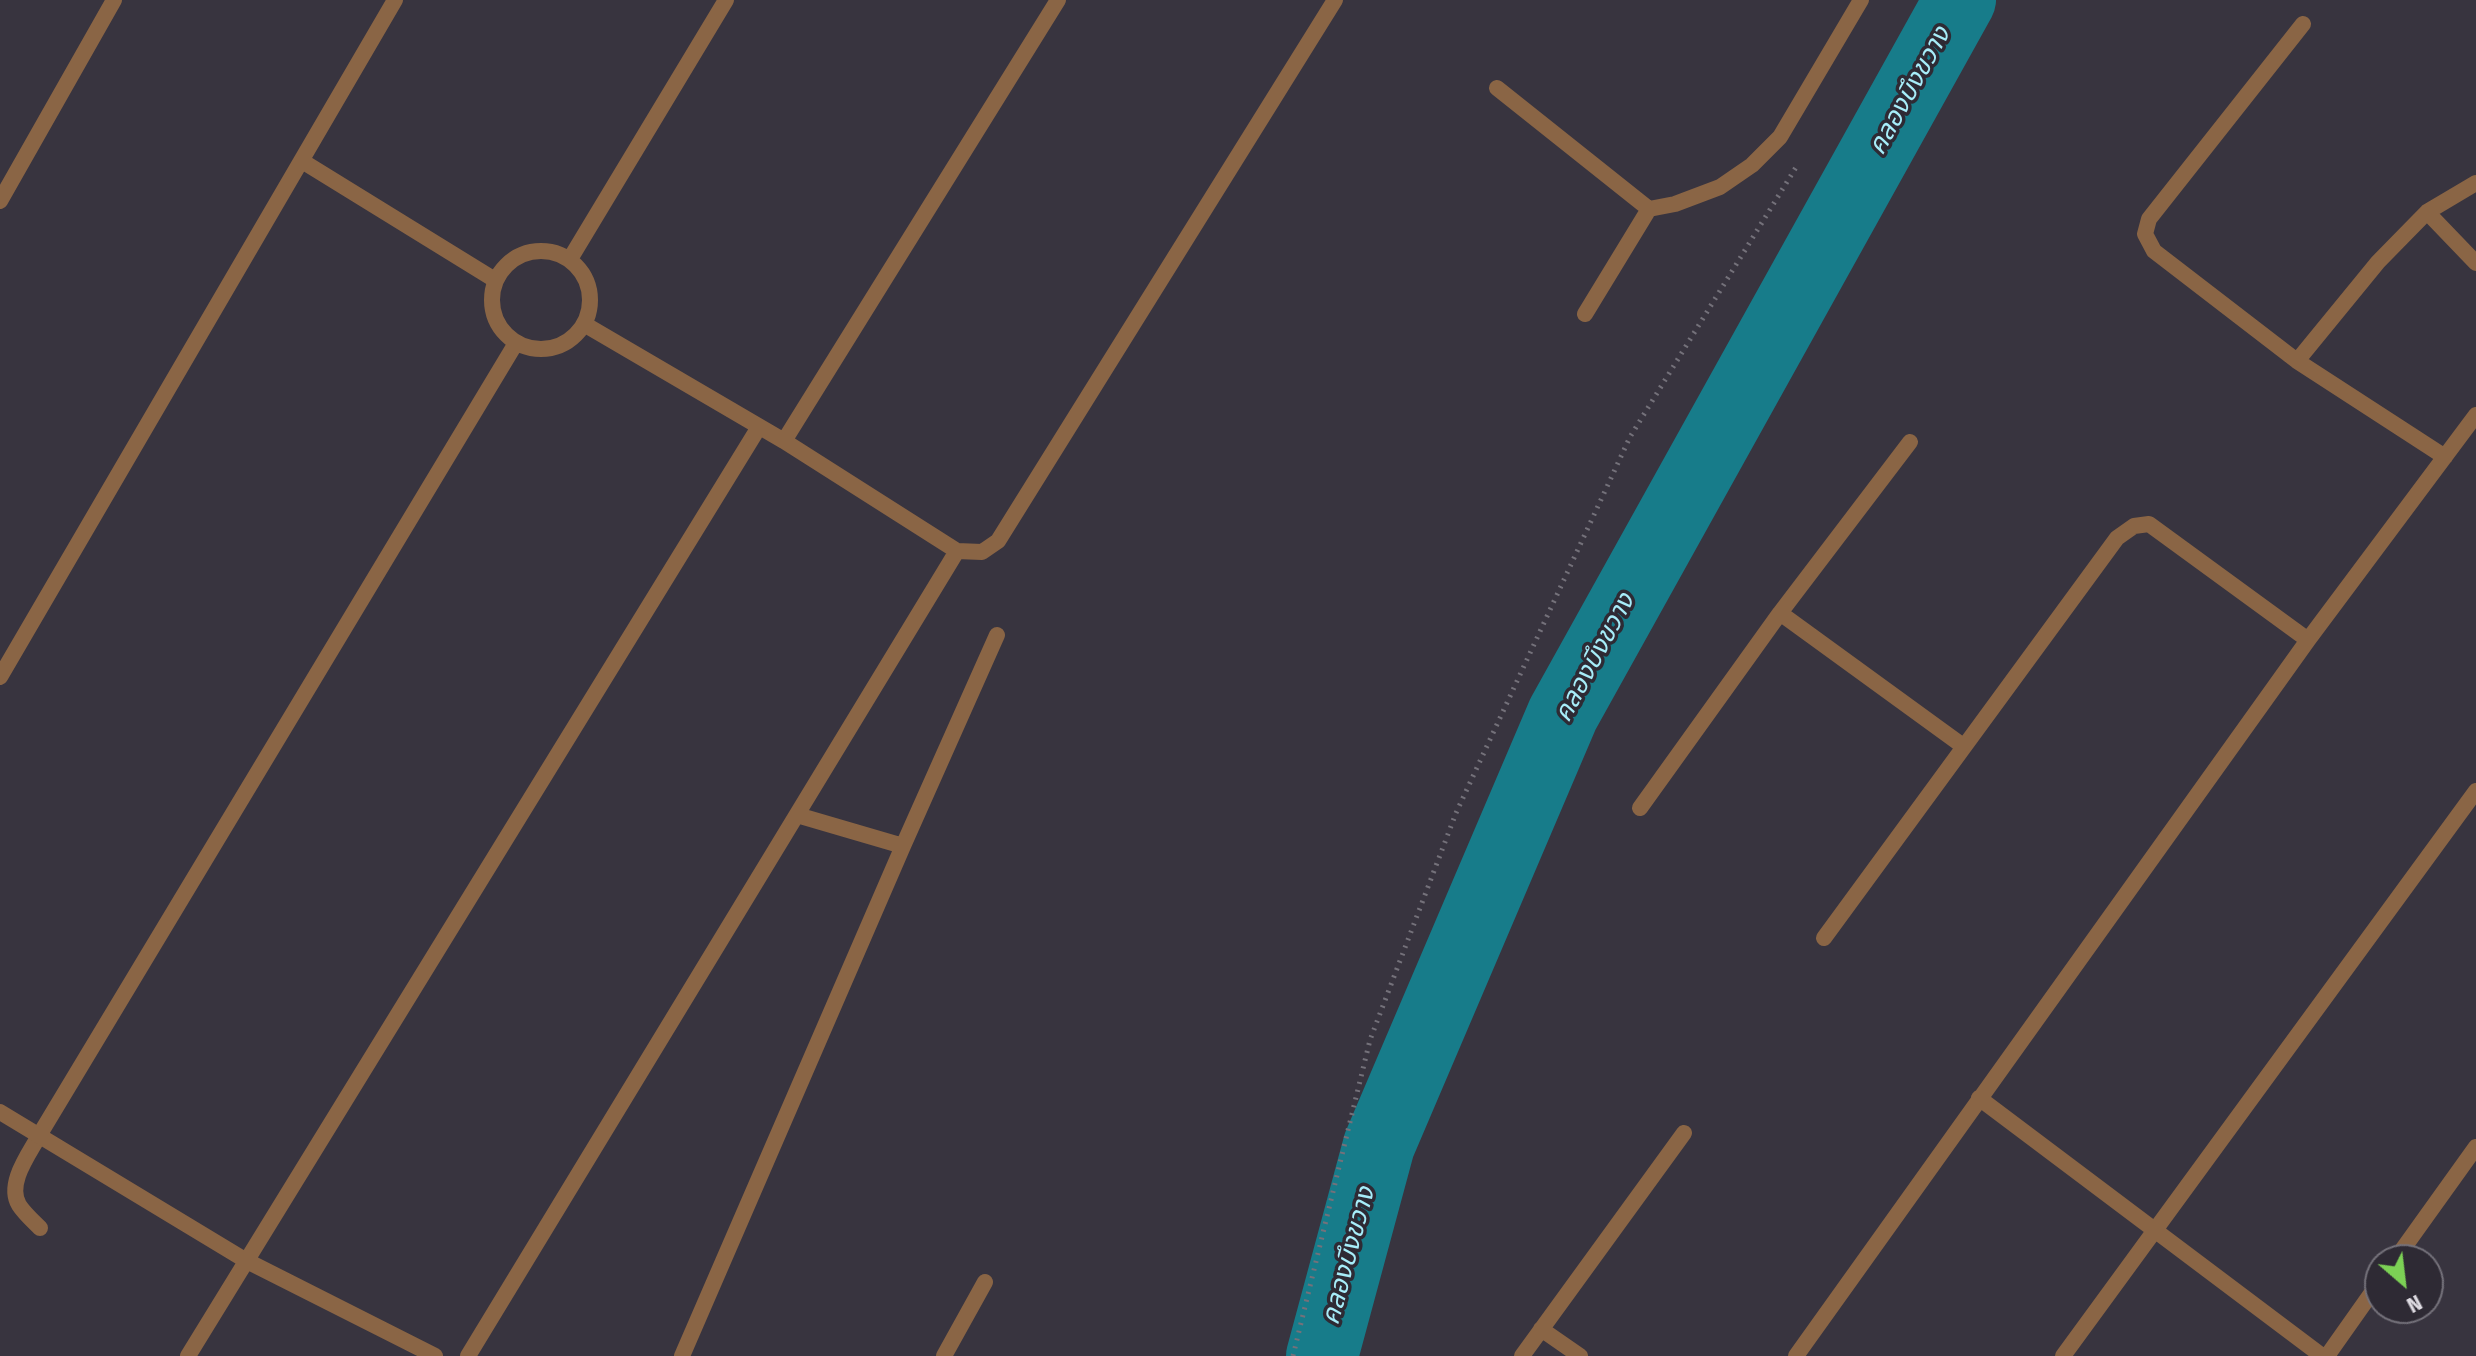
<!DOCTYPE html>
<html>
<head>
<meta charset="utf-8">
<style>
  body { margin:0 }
  #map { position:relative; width:2476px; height:1356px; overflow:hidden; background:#38343f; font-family:"Fira Sans Condensed",sans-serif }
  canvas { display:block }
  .north { position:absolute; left:2364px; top:1244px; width:80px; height:80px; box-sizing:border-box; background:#2e2a34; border:2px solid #74717a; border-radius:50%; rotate:152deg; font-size:22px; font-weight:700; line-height:32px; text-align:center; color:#dedbe2 }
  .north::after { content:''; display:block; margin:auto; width:28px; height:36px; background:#7cd155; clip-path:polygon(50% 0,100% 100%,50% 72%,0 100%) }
</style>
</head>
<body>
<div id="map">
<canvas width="2476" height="1356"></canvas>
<div class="north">N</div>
</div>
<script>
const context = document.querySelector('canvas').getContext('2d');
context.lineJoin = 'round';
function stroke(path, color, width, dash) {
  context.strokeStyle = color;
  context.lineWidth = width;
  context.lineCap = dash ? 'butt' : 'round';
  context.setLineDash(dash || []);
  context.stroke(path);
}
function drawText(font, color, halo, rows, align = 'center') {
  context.font = font + ' "Fira Sans Condensed","Noto Sans Thai",sans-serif';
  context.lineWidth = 7;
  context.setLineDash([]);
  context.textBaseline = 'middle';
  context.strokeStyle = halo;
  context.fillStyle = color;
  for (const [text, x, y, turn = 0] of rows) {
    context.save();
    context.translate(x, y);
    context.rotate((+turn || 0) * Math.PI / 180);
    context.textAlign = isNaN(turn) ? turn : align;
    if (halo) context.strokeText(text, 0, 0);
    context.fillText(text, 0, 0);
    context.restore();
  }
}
const river = new Path2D(`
  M1322,1356L1379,1145L1563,714L1960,0`);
const path = new Path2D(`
  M1293,1356L1370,1040L1456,813L1630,437L1798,164`);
const service = new Path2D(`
  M40,1134C30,1153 6,1183 19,1205C24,1213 33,1221 40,1228`);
const minor = new Path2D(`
  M2303,24L2149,219L2145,234L2154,251L2297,361L2445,457
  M1497,88L1649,209L1675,204L1720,187L1752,165L1780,137L1861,0
  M302,161L495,280
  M0,201L114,0
  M2427,212L2476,263
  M492 300a49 49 0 1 1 98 0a49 49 0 1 1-98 0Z
  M570,259L726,0
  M1585,314L1649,209
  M584,324L784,441L957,551L982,552L998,541L1335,0
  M2297,361L2378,262L2427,212L2476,183
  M784,441L1058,0
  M1780,613L1963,746
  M0,677L395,0
  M1640,808L1780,613L1910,442
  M797,815L903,846
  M1824,938L2117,538L2134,526L2149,524L2308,640
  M1979,1098L2322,1356
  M0,1112L245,1260L435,1356
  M40,1134L516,343
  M2395,1260L2476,1147
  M1541,1329L1580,1356
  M188,1356L759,427
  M468,1356L957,551
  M682,1356L903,846L997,635
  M944,1356L985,1282
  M1522,1356L1684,1133
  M1796,1356L2308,640L2476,415
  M2063,1356L2476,791
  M2327,1356L2380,1281`);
const waterNames = [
  ["คลองบึงขวาง",1910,91,-61],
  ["คลองบึงขวาง",1595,658,-62],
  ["คลองบึงขวาง",1349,1256,-75]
];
stroke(river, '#177c8a', 72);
stroke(path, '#74717a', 5, [2, 6]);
stroke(service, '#8a6545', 16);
stroke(minor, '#8a6545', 16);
drawText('italic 26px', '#a7edf9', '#2e2a34', waterNames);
</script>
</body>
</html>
